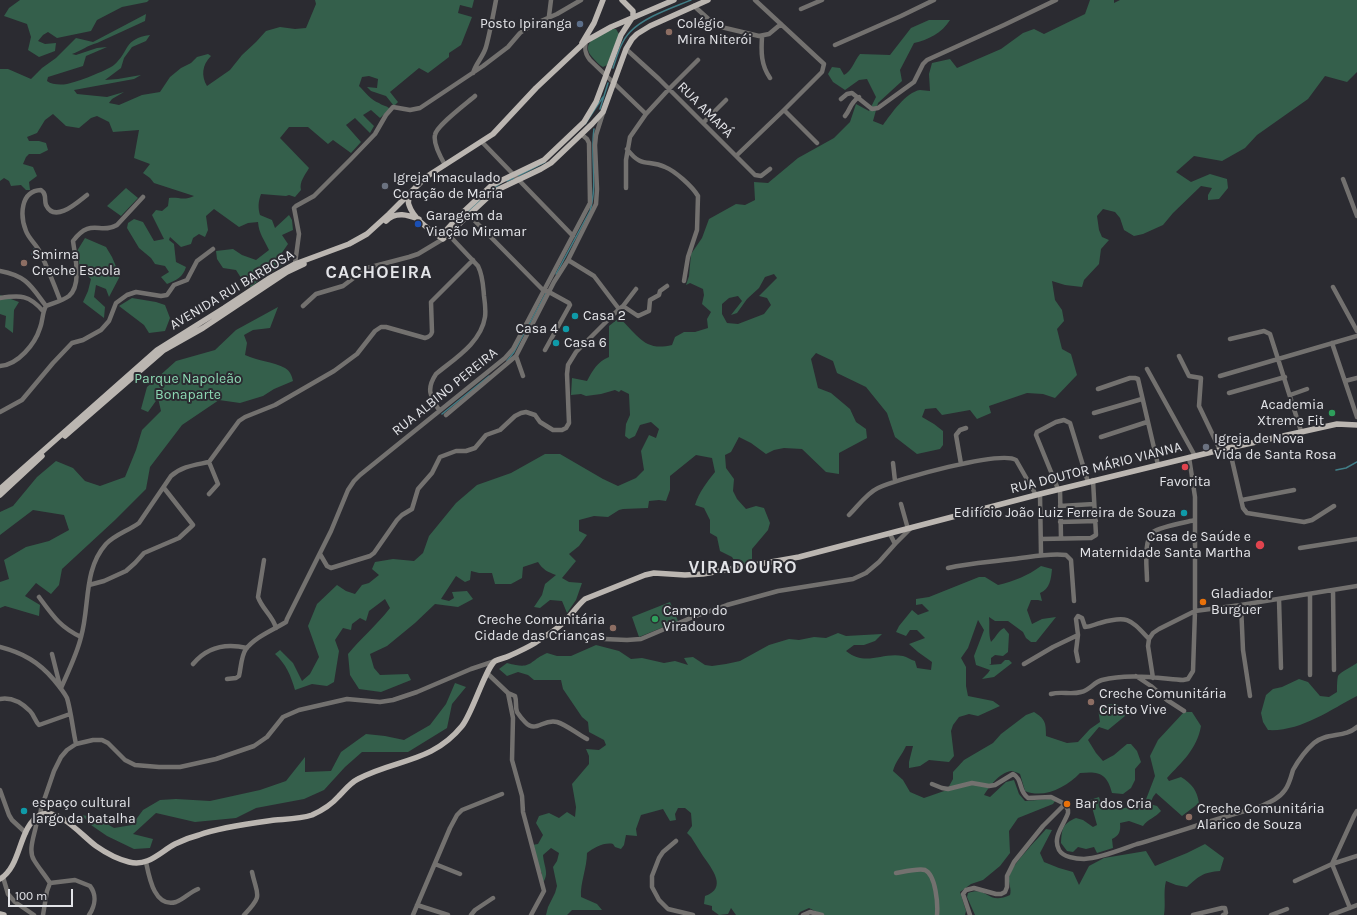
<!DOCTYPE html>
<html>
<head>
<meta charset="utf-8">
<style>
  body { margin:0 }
  #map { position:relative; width:1357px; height:915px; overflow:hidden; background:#2b2b31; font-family:Karla,sans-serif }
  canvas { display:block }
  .scale { position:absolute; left:8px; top:889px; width:65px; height:18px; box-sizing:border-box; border:2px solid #e3e4e8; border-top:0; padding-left:5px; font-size:12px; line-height:14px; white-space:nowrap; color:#e3e4e8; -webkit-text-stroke:3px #2b2b31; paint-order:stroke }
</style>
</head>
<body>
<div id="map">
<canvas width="1357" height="915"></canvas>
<div class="scale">100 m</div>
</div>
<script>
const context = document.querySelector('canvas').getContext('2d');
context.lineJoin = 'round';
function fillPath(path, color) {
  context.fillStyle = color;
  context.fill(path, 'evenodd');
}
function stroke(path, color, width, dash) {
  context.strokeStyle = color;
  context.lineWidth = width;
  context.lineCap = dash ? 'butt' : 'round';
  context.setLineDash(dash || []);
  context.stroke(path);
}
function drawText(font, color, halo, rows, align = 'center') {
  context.font = font + ' Karla,sans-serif';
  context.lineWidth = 4;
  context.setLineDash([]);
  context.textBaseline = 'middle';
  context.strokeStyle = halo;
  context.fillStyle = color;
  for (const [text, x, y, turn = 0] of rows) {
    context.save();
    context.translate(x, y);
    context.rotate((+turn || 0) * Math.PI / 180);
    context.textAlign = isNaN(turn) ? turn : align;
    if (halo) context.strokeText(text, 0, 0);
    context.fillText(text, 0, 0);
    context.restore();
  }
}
const green = new Path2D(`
  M20,0H149L147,2L122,7L97,20L91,31L57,38L48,32L43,35L38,41L45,44L56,43L55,51L39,57L28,50L31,37L27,24L4,16L9,8Z
  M315,0H474L472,8L460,5L458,13L472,17L461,45L449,53V57L428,73L419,68L390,92L398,102L394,106L386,96L371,91L367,87L377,88L378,79L369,76L362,77L359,86C365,92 371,100 379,103C383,106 386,105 390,109L380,118L371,110L363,115L374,126L370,133L355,118L346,125L361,142L351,153L333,140L328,144L308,127H289L280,138L309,168C305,175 299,182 301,190L295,197L289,195L286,196L261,194C258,202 258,208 260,215L272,220L275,228L289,215L292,220L293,230L282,235L288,244L281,254L288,262L263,277L251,287L243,281L236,270L223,268L217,259L216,251L233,249L242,255L256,260L269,250C264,239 259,234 258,222L248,223L239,227L214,209L206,216L208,230L205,237L199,234L193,238L191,244L181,247L170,237L169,240L174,244L176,262L186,267C183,277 177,280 167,284L161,277L169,272L165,266L155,264L151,258L139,248L127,228L128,223L134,219L143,222L154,241L164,239L152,215L156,210L162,211L168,206L169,198C179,197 184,201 194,196L154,183L150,178L143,173L150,164L134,158L139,130L113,132L109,122L97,116L91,118L79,128L66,126L53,114L45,120L37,133L27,137L29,141H39L46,143L48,150L40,154H29L26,157L23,164L33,167L37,176L29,182L30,190H26L21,185L11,186L9,181L4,178L0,181V69H8L31,79L42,68L56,58L76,38L93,42L146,14L145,21L97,43C88,45 81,51 72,54L76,55L97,48L107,47L86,56L83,66L48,77L47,81C52,85 61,85 67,84C77,82 106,71 114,65C130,51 123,39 150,35L146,41L132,47L124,58L121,68L105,80L118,79L141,75L134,79L74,90L77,94L107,97L124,92L112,99L109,103L119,105L142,95L160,92L170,77L181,68L191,63L197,57L208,54L211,56C202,65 201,76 207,86L230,70L242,55L256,42L266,31L280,27L295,29L306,28L316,4Z
  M1090,0H1114V3L1120,0H1357V72L1347,82L1325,76L1308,99L1257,135L1245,148L1222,161L1194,156L1176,172L1191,182L1210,174L1227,179L1228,188L1219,199L1208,200V195L1212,188L1201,186L1173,213L1163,225L1143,234L1134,236L1124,230L1120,218L1115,212L1103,209L1097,216L1099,230L1102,237L1109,240L1101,249L1099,264L1084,280L1082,287L1065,285L1052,281L1055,300L1062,310L1064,321L1057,329L1062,349L1071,354L1077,375L1055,398L1043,394L1027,393L989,406L991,413L977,419L970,410L942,415L936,408L925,409L922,417L934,424L943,431V445L940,449L917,454L895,437L887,413L866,387L837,373L833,361L816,353L811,359L818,388L831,393L850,409L856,422L866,429L867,438L839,453V474L826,472L802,449L784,448L774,450L766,454L751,443L739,437L731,452L725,455L726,468L734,479L733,491L737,499L746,509L756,506L764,508L770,523L768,530L752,549V564L738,567L732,557L720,551L717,537L710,533V520L704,508L695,505C699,492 707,482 715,472L712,458L696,455L670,476V490L666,501L659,500L649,501L648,508L623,509L619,510L608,517L594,516L579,520V531L587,535L579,546L569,554L576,561L562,578L569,582L582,583L576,600L567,613L562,601L550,600L540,608L534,607L542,595L545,584L556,575C548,572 543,570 538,562L523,567L522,578L511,584H495L492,573H479L471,571L470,580L465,582L456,576L441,599L449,601L454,598L452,592L467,591L473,599L458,607L435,604L415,623L387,646L370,654L374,668L380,675L408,674L411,680L381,692L359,689L350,675L348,654C361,638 377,625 390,608L385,599L369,611L366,621L360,618L352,624L351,630L343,628L335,640L339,651L334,682L327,686L312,684L295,690C291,676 286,664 275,654L280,650L293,663L302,681L310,674L319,657L308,626L317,604L337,585L346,591L355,594L362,585L369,583L379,575L372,569L375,562L393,559L414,561L423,553L429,536L456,503L477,485L511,473L545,454H560L603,479L618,486L636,478L644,470L641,451L649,435L656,438L659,429L651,422L640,425L635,436L629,439L625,436L626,424L630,415L629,394L621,390L619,392L615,390L601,394L586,396L581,394L571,395L572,378L587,381C593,370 597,362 609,357V326L619,318C638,334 643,352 672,345L675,337L684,332H695L708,328L707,319L711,312L702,304L704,295L703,289L690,283L686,285L689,276L691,254L702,238L709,219L736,204L745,205L755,200L754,182L768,183L798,158L834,138L850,122L856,104L869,111L876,97L867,79L859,80L845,90L833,82L828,74L832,67L840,68L844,75C852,71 854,61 860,54L890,55L911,28L929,20H950C942,33 928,40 914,43L900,70L902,81L878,103L873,121L883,125C891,114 906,92 920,90C923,90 927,91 930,91L929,74L932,63L950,59L957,68L1001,49L1023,33L1034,29L1044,34L1085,14ZM774,274L777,278L759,296L767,298L771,305L764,314L738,324L727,323L722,314V304L729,298L738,296L742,301L731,315L737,313L747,299L759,288L765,277Z
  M613,29H616L619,34L607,65L603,67C599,65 596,61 593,58C578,42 600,35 613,29Z
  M126,188L138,198L121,216L107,206Z
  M85,238L106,247L112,257L120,276L109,297L106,289L96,285L94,297L105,307L104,318L83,302L88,291L91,279L80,269L77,251Z
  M0,295L19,302L14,310L13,333L5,327L6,316L0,314Z
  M132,298L156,302L165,305L170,318L165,331L149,333L144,325L119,306Z
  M278,307L270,328L253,330L244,335L247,343L245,355C258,361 274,362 285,368C290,371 292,376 293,381L274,389L263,396L240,403L219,400L182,425L150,467L146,489L115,520L62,569L59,585L51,594L36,583L25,596L40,605L39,616L5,606L0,608V582L9,579L4,560L26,547L49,541L69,530L64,515L33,510L0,535V512L13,506L37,477L56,461L73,468L85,481L100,486L125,477L136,450L142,430L161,411L158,398L148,412L141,409L147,387L176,361L215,350L236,330Z
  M1041,566L1052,569C1051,579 1050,589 1040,593L1042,601L1038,600H1031L1027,610L1032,624L1042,619L1056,617L1036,642H1031L1026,638L1023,632L1008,621H995L989,617C990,625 988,633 991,642C996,637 998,631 1004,628L1009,634L1008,652L1003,656L995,655L991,658V664L989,665L1001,664L1005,660H1009L1012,663L994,677L982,679L988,673L990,670L976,665L974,656L984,630L978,620L968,648L961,658L966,667V686L968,696L993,701L1000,706L978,716L969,714L959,717L953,725L951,731L954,756L949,762L929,760L920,766L909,768V762L913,746H906C902,755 895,762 893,771L903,780L910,792L924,798L947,790L953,779V772L964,760L993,743L1001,734L1026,715L1034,712C1045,719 1046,722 1046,736L1067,743L1078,742L1090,729L1100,722L1098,709L1104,705L1117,704L1125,716L1108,730L1099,727L1088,740L1096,753L1103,761L1114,755L1127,744H1131L1137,751L1141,762L1135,769V780L1131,788L1123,794L1112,793C1107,773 1099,771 1080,773C1067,787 1044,799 1025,791L1020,774C1018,773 1013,771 1011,771C999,773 989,787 984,795L990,797L1006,782L1014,780L1019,794L1025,801L1050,799L1055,801L1053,804L1018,818L1009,831L1010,853L1000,866L983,880L971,884L960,892L966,911L965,915H823L809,908L800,912L798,915H736L731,908L728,914L719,915L712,910V906L704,904L705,896C728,888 712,869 703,856C699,850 695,843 691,837L687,833L692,826L691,813L685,808H678L675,814L676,820L670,821L663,809L641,815L636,829L637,836L626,835L624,845L621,849L615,847L613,844C604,842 594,848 587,853C587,868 580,883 581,897L597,904L602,910H572L567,915H546L548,907L555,893L557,886L553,867L557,861L559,853L551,848L543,855C544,868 551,875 540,886L542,873L536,867L532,845L538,844L543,835L536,823L539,816L549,813L559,818L567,812L575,817L576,807L572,784L589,764V756L586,749L599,750L606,745L604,740L589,732L588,722L582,717L563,689L561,680H534L528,675L518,672L507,676L499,669L507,663C533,670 527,662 547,653L557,656H571L596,645L619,651L631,659L642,658L664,663L675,661L688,665L684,658L693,657L705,665L712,666L726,664L740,661L769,645L789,639L799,640L814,637L826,638L838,633L846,636L882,634L875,641L864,645H854L846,651C866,667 881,652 903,656C907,657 911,660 915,661L917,668L931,670L932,662L918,652L909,644L925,638L917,630H910L906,636L896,632L899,626L912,610L918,615L929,611L922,604L916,605V599L929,597L979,577H985L998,585C1015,581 1027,576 1041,566Z
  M670,602L678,621L639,637L632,617Z
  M1357,663V696C1330,710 1300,732 1268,730L1263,722L1261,713L1266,695L1273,689L1282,687L1299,679L1308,682L1320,696L1329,697L1337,692C1337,687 1337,680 1338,676C1340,672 1353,666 1357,663Z
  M455,683L466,687L452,704L447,728L408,752H362L345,767L324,790L304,799L256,808L236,818L195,822L156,813L133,834L153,839L150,848L134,849L107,836L91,825L82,815L97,818L114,828L132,825L143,810L160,800L176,799L210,801L260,790L286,781L305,757V772L331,771L341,752L366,734L385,736L404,740L430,725L446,704Z
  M1184,712H1192L1201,726C1197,749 1182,762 1167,778L1169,781L1181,777C1192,784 1197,790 1199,803L1182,816L1156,793L1153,797L1150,804L1157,806L1161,811C1156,817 1148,819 1143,826L1129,821L1120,823C1121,831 1119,836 1112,839L1113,848L1097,853L1094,847L1086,849L1078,847L1073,852L1067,851L1061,843C1062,829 1062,824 1076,818L1083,820L1093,827L1097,825L1090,800L1099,797C1100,800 1101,804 1103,806C1111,814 1136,805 1145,802L1155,776L1150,756L1158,740Z
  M1046,829L1052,830L1040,853L1044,862L1059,868L1073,872L1079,885L1089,866L1104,858L1146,851L1155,866L1187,853L1205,844L1224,858L1220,871C1204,872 1199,876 1187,887L1176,885L1166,881C1163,892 1166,904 1164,915H975L967,897L968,893C988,885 987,906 1010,895C1012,889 1008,883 1009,877C1011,865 1037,840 1046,829Z`);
const stream = new Path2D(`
  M613,68C617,56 621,41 630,32C644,17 672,8 691,0
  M600,109L608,83
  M585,124L603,97
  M518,176L545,162
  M507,181L514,178
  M458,221L490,191L501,183
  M32,254L34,249
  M556,274L590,211C598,184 590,156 594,129
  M507,361L514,352L546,293
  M442,414L489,376
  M1336,470L1346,468L1357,462`);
const minor = new Path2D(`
  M694,6L714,24L721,27L759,36L769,34L781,24
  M801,9L822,0
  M549,16L551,0
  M762,37C761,52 761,65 770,78
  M586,41C584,49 585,54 590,60L646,114
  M835,45L901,16L934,0
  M626,49L659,79L755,175L761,176L770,169
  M473,73C476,63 483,57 486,47C490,32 493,16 496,0
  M841,99L847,94L852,93L872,109L878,108L914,82L923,64L927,60L1004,25L1056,0
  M784,110L817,143
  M845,116C851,109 849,104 859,97
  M703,123L726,100
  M482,142L573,236
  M627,149C642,169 648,159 665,167C675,171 692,186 698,196L697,230L688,257L684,281
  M736,156L784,110L822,72L824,64L755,0
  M445,165C441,158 433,143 435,135C436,126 467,103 475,96
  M1343,179L1357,216
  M626,188V160L630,137L646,114L669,89L698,60
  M469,215L543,290L549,292L569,303L570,305L545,350
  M568,260L594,276L619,309L623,306L638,316L649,311L650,300L659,295L660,291L667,286
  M295,264L299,234L294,208L296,206L314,196L350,160L375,134L386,115L393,107L410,110L420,108L483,66L508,47L520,33L532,25L557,14L581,0
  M0,271C27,276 31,286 46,306
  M1333,287L1357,331
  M0,298C21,295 29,295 43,311
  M60,300C54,284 47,267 40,252C36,244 29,239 26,231C20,216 20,191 41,190C47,194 44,199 46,205C55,224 79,201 87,195
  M46,306C53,303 62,301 69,296C82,285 75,256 73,241C91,217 100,235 117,225L143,197
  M303,306L316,294L343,286L367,268L409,257L418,254L443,239
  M623,306L636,289
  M1230,339L1264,331L1270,334L1301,431
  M1332,343L1357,417
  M516,356L523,376
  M1179,356L1189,376L1201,378L1199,406L1220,450
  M0,366C18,365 35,344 40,328C43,321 42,313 46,306
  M1147,369L1195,456
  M1220,376L1357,336
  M1345,381L1357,378
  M1098,389L1130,378H1135L1138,379L1158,465
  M1229,393L1285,377
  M1290,395L1307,389
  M439,410C430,396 426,389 436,374C454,359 481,343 485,317C486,310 485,303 484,296C483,285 483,276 478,266L446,232
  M0,412L22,400L53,363L72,343L83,340L101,330L109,321L116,303L127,295L136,292L161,296L167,295L174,285L187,280L197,261L213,249
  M1094,413L1142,399
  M446,415L516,356L554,282L568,260L596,204L597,189L595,145L596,135L603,113
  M1101,437L1147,422
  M1229,447L1243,508L1247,513L1304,522L1312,520L1334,506
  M209,462L218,484L209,494
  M893,463L895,481
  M961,464L956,435L960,430L966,428
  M1058,489L1036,435L1037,432L1056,422L1064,420L1070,423L1088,482
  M1060,489L1061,538
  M1040,494L1041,554
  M1242,500L1294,490
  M901,504L908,529
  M1060,506L1094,504
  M849,515C858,506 867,493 878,488C897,479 1001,450 1016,460L1036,495
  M1060,522L1096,521
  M890,534L895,544
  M1041,539L1091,538L1096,535L1093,480
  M1300,548L1357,539
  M320,554L327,566L331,568L370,556L374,553L397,520L402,515L412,509L418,489L432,473L440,457L456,451H466L475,448L486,435L500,430L515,416L521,413L526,412L535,415L540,422L553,430H562L566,428L569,423L567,374L568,365L576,352L619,309
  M264,560L258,597C262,609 273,616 276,628
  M948,568C970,563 991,562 1013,559C1031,557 1048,553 1066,555L1071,560L1074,601
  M1147,580C1147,568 1143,541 1153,532C1159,527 1187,522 1195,520
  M89,585L104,581L126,571L135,563L144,553L179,538L193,525L164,488
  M1333,590L1334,670
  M1310,594V675
  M39,597C53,616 60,627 81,637
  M1279,599L1281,668
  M1241,605L1243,650L1250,696
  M604,639L627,640L641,639L693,617L727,605L778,591L853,579L866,573L879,562L895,544L911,528
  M0,647C23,653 39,662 54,680C59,686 64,692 67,698C71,711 73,731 76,744
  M52,654L60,686
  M1078,661L1076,651L1078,635
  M193,664C207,647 226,643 247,648
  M1024,664L1053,647L1078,635L1076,619L1078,616L1082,618L1085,627C1091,627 1095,624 1100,623C1128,615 1130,619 1149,639
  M487,673L508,693L513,718L512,760L522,796L523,812L544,891L531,915
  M1136,676L1151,686L1167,700L1184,711
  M1153,678L1148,646L1149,639L1153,633L1159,629L1195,611L1241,605L1357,586
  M227,679L236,678L239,676C241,668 241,656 246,649C255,637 273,630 286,622L287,619L331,531L348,490L354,481L360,475L505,358L513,349L590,203L589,143L587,139L581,134
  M61,688C68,672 77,654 81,637C90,606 83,570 106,544C116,534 128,531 139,523L171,476C182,466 195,465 209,462L239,421L245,417L275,405L334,371L357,354L375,331L381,327H386L425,338C429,337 431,336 432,332L431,302L473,260
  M508,693L515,696C517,702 515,706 517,712C519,715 522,719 525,722C536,734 543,718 557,722C567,725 577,734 587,739
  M1051,694C1061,691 1071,695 1081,692C1090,690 1094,682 1102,680C1128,673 1157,678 1183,680L1188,679L1193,671L1195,611V497L1189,457
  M0,699C11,697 22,703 30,711C34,715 35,721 39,725L70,714
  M932,784L942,788L948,789L972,783L989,786L995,785L1013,774C1023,779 1018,791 1028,798L1051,797L1065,804
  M0,790L9,815L12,820L26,833
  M676,841L663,852L659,858L652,876V887L659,900L668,909L693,915
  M146,862C149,876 154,908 176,902C184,899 190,892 198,889
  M435,864L460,874
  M896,873C902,872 919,868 925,870C936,875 938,905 937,915
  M3,877L8,894L15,902L34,915
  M1295,881L1332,864L1357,856
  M50,883L75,880L90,886C97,895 95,906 89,915
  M417,905L448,915
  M1350,908L1332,864L1354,816L1357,811
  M43,915L47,891L50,883C45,875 38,867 34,860C28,851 34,836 36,826C37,820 41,816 41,809L54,771L61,757L67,750L76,744L93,740H102L108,743L125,760L135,765L159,767H180L216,759L254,746L267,737L283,717L299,710L347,699L380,702L393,700L417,692L471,669L495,661
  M244,915C264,894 257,896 252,872
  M413,915L450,828L457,815L462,810L502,794
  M471,915L475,910L493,898
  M803,915L810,912L822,915
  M970,915L963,894L966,890L974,888L996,894H1001L1005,892L1007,887V876L1014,862L1043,826L1065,804L1068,810V813C1064,825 1052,837 1059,850C1063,857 1076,859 1084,859C1101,858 1120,850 1137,844C1178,832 1218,818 1259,807C1268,803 1279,799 1285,790C1289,785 1291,777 1293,770C1298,761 1306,750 1314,743C1327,732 1345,738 1357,727
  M1193,915L1222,908H1225L1226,913L1223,915
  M1271,915L1287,909
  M1331,915L1357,905`);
const major = new Path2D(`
  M622,0L633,11V17
  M582,43L594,23L603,0
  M411,192C410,196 407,201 409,205C413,218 432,232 443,239L488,197L497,190L541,169L551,163L592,124L603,112L626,49L632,39L637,34L650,26L708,0
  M386,221C396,211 408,215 419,219
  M440,237L459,216L492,185L544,160L584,122L596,102L621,35L632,18
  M65,436L164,350L203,328L287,272L304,264
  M0,489L157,350L224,308L268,279L295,264L349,244L367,234L389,214L426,177L493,134L536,88L586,41L611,27L674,0
  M0,495L42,456
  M0,879C22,866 18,827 40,815C58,806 83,837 96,846C106,853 117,859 129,862C148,867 160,852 175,844C183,840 191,837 199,835C220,827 253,823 275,820C287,819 300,819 312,815C321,811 332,804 339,796C345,790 350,783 358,779C395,759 432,763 462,726C473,712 485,669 495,661C499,659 505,658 509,656C518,652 527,648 535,643C545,636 557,630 565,621C572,614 577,606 585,599L645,575L654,573L685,575L703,574L799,557L1040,494L1220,450L1337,424L1357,425
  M0,914L4,915`);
const markers = [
  [580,24,4,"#5c6f8a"],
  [669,32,4,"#8d6e63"],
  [385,186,4,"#6b7280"],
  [418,224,4,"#1a4fb4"],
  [24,263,4,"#8d6e63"],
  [575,316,4,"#0f9aa8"],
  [566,329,4,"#0f9aa8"],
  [556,343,4,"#0f9aa8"],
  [1332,413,4,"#2e9e5b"],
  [1206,447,4,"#6b7280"],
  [1185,467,4,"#e0444e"],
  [1184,513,4,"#0f9aa8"],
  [1260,545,5,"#e0444e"],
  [1203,602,4,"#e8710a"],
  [655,619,4,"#2e9e5b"],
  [613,628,4,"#8d6e63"],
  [1091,702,4,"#8d6e63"],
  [1067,804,4,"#e8710a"],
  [24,811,4,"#0f9aa8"],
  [1189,817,4,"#8d6e63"]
];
const poiNames = [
  ["Posto Ipiranga",572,24,"right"],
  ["Colégio",677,24],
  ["Mira Niterói",677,40],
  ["Igreja Imaculado",393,178],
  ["Coração de Maria",393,194],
  ["Garagem da",426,216],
  ["Viação Miramar",426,232],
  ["Smirna",32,255],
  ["Creche Escola",32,271],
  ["Casa 2",583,316],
  ["Casa 4",558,329,"right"],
  ["Casa 6",564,343],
  ["Academia",1324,405,"right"],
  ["Xtreme Fit",1324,421,"right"],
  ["Igreja de Nova",1214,439],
  ["Vida de Santa Rosa",1214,455],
  ["Favorita",1185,482,"center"],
  ["Edifício João Luiz Ferreira de Souza",1176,513,"right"],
  ["Casa de Saúde e",1251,537,"right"],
  ["Maternidade Santa Martha",1251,553,"right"],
  ["Gladiador",1211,594],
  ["Burguer",1211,610],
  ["Campo do",663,611],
  ["Viradouro",663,627],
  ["Creche Comunitária",605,620,"right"],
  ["Cidade das Crianças",605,636,"right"],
  ["Creche Comunitária",1099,694],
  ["Cristo Vive",1099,710],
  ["espaço cultural",32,803],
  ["largo da batalha",32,819],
  ["Bar dos Cria",1075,804],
  ["Creche Comunitária",1197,809],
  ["Alarico de Souza",1197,825]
];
const streetNames = [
  ["RUA AMAPÁ",705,110,45],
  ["AVENIDA RUI BARBOSA",232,290,-31],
  ["RUA ALBINO PEREIRA",445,392,-39],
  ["RUA DOUTOR MÁRIO VIANNA",1096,468,-14]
];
const parkNames = [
  ["Parque Napoleão",188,379],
  ["Bonaparte",188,395]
];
const districtNames = [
  ["CACHOEIRA",379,273],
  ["VIRADOURO",743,568]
];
fillPath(green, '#345f4b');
stroke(stream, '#417e87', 1.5);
stroke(minor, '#73716f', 4.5);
stroke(major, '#bbb6b1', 5.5);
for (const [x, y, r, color] of markers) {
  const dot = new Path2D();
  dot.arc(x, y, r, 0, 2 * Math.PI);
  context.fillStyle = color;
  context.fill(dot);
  stroke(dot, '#2b2b31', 1.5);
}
drawText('14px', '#e3e4e8', '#2b2b31', poiNames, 'left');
drawText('14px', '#e3e4e8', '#2b2b31', streetNames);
drawText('14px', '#8ddab4', '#2b2b31', parkNames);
context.letterSpacing = '1px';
drawText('bold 18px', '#e3e4e8', '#2b2b31', districtNames);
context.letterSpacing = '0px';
</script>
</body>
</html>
